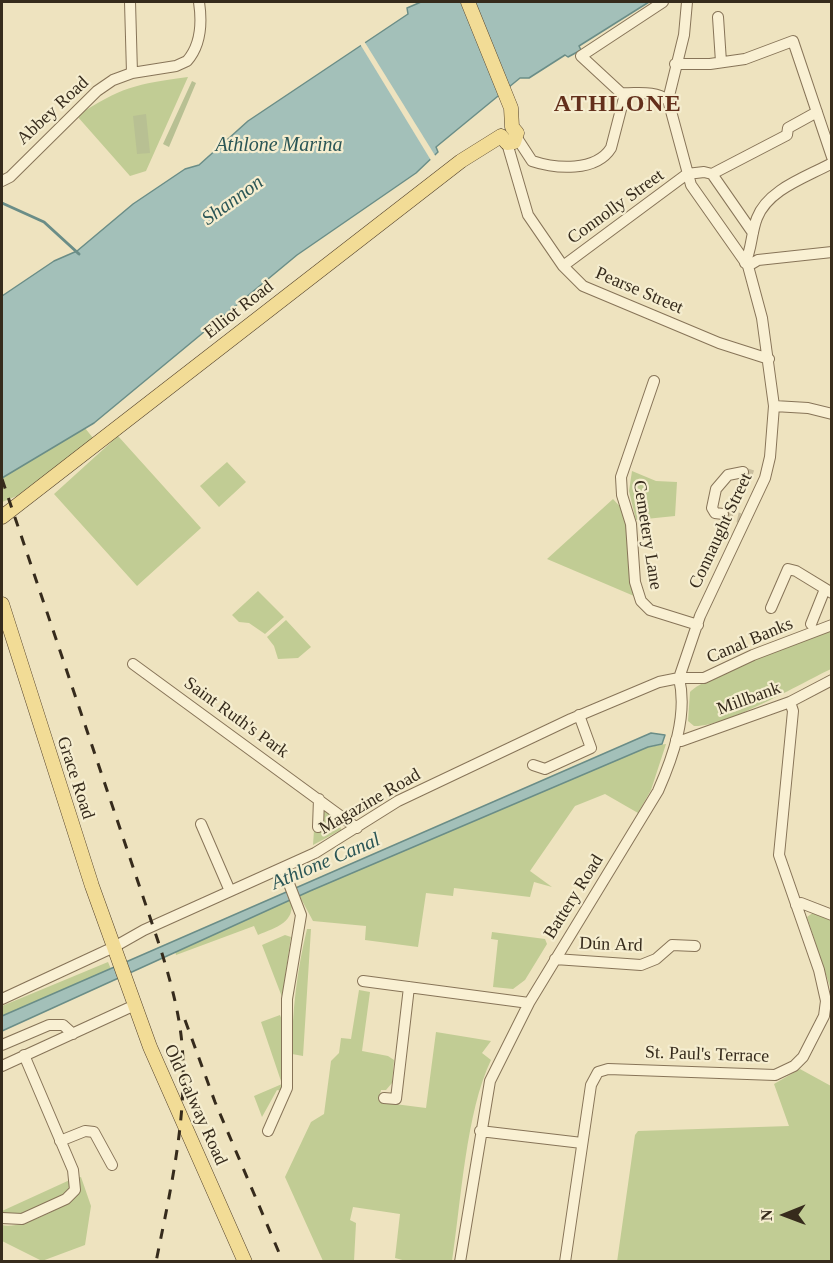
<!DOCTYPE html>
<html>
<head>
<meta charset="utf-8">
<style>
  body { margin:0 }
  #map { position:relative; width:833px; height:1263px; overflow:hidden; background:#eee3bf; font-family:Georgia,serif }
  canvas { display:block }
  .frame { position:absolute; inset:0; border:3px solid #362b1c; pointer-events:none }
  .north { position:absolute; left:755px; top:1185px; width:60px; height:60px; -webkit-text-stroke:4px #f5edcf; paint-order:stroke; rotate:269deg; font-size:16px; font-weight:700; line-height:24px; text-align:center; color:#362b1c }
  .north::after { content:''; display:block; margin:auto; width:21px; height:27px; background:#362b1c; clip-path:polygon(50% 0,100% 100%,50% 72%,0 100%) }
</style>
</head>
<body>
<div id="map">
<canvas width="833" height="1263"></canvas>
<div class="frame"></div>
<div class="north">N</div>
</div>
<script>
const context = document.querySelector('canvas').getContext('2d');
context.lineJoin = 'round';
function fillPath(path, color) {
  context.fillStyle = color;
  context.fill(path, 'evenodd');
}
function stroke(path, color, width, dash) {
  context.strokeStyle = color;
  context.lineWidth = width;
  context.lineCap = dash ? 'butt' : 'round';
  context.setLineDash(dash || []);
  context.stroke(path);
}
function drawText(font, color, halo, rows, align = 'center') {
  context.font = font + ' Georgia,serif';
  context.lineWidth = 4.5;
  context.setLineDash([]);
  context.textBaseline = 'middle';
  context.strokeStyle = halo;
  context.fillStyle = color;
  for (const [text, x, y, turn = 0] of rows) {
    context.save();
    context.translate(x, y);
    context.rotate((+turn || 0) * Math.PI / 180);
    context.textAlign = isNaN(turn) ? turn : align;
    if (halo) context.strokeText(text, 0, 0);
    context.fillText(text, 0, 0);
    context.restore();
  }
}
const green = new Path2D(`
  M188,77L146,171L130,176L77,116C121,87 136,84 188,77Z
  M85,428L93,438L17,496L2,502V478Z
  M118,436L201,528L137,586L54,494Z
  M227,462L246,482L219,507L200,486Z
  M632,471L656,481L677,482L675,516L636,520L629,491Z
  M613,499L625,512L634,596L547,559Z
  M258,591L284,617L265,634L249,623L239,622L232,615Z
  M286,620L311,647L298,658L278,659L274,646L267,637Z
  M831,631V669C799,684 727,727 694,726L688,721L690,692C706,676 809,634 831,631Z
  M666,744L651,790L638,813L605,794L575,806L530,871L552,887L534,882L530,897L454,888L453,896L426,893L418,947L365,940L366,926L313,921L299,895L648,747Z
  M327,811L340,822L341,830L313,845L314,830L322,812Z
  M291,899C296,923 276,927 258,935L254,926L176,955L175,951Z
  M814,912L831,921V990L807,917Z
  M307,929H311L303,1056L292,1054C292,1011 297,970 307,929Z
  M492,932L545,939L547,944L525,980L513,989L493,987L498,940L491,939Z
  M285,935L291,937L282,997L262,945Z
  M108,962L111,969L2,1016V1006Z
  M359,990L370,992L362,1051L388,1056L394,1060L392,1083L386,1090H381L379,1102L426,1108L436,1032L491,1041L482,1053L491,1060C466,1112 461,1202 452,1261H406L395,1258L400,1214L353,1207L350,1220L356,1223L354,1261H323L285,1177L311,1122L324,1114L331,1061L339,1053L341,1038L351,1039Z
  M280,1015L282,1020V1091L277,1090L262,1117L254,1096L282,1084L261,1022Z
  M800,1069L831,1086V1261L617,1262L635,1135L638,1131L789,1126L774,1084Z
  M81,1177L91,1206L85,1245L42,1261L2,1241V1225C19,1230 63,1208 77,1196L78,1178Z
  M72,1179L69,1192C47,1203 27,1216 2,1215V1211Z`);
const cemetery = new Path2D(`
  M192,81L196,83L169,147L163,144Z
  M146,114L150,153L137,154L133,116Z`);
const water = new Path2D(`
  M421,2H649L579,46L581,50L568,57L565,55L529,78H520L436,147L438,152L416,173L297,255L94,423L2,478V296L54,261L77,251L133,204L185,169L199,165L248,121L408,14L407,8Z
  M651,733L665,735L662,744L648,747L310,891L2,1031V1016Z`);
const pier = new Path2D(`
  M364,41L436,157L432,162L360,44Z`);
const stream = new Path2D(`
  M2,203L44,222L79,254`);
const minorTunnel = new Path2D(`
  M743,472L755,476
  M723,514L740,518`);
const minor = new Path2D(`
  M130,2L132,73
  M663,2L581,56L621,93C638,94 653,90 668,100
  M718,17L721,62
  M675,64H710L745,59L793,41L832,157
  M668,100L691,185L748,266L762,318L774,406L770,457L765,478L700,616L679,678
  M668,100L684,35L687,2
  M517,138L532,161C556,169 596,172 611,148L625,94
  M507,143L528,215L563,266L583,286L719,343L769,359
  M687,174L704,172L712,174L753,233
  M712,174L787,135L788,128L817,112
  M2,181L10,177L97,91L113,80L132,73L176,66L187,61C202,44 202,22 199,2
  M745,263C752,249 751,233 757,218C768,189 807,177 832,163
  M563,266L687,174
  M748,266L758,260L832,252
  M654,381L621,477L622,495L631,524L635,582L641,601L650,610L698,625
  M774,406L808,408L832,414
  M723,514L715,513L712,508L716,489L728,475L743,472
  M771,608L788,569L796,571L832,593
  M811,624L825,589
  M133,664L357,828
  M676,740L681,741L790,702L832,680
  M533,765L545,769L591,748L579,715
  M201,824L230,891
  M318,827L319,799
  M796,905L801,903L832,915
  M555,959L641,965L656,959L672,945L695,946
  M363,981L529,1003
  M2,999L114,947L144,930L315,853L398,801L571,719L659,682L679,678H704L753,655L832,625
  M2,1045L49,1025H63L73,1034
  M2,1066L135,1005
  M384,1098L396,1099L409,987
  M268,1131L287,1088V999L301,915L283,868
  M480,1131L582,1143
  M60,1141L85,1131L94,1132L112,1165
  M2,1218L22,1219L66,1199L75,1190L73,1170L24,1055
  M460,1262L490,1081L529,1003L658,791C673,757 688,715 679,678
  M565,1262L591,1085L598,1072L608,1069L775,1075L794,1066L803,1057L824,1016L826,1001L819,970L779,855L793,711L790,702`);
const major = new Path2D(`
  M468,2L511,108L512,127L517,133L514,142L507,143L501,136
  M2,517L461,161L501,136
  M2,604L92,886L150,1047L245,1262`);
const rail = new Path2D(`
  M2,479L160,947C170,979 179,1011 182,1044C188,1116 170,1192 156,1262
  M185,1020L215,1102L283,1262`);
const streetNames = [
  ["Abbey Road",53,111,-43],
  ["Connolly Street",616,207,-36],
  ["Pearse Street",639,291,23],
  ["Elliot Road",239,310,-38],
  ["Connaught Street",721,531,-65],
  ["Cemetery Lane",647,535,81],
  ["Canal Banks",750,641,-23],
  ["Millbank",749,699,-20],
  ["Saint Ruth's Park",236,718,36],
  ["Grace Road",75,778,72],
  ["Magazine Road",370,802,-30],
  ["Battery Road",574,897,-58],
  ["Dún Ard",611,945,2],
  ["St. Paul's Terrace",707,1055,2],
  ["Old Galway Road",195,1105,66]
];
const waterNames = [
  ["Athlone Marina",279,146],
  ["Shannon",233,201,-36],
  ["Athlone Canal",326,862,-23]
];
const districtNames = [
  ["ATHLONE",618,105]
];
fillPath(green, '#c1cc94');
fillPath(cemetery, '#b8c093');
fillPath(water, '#a3c0b9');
stroke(water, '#6a8d87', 1.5);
fillPath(pier, '#eee3bf');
stroke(stream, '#6a8d87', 3);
stroke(minorTunnel, '#c9be9e', 10, [10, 5]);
stroke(minor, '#877458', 12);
stroke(major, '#54422c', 15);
stroke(minor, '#f9f0d3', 10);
stroke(major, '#f2dc96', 14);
stroke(rail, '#362b1c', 3, [10, 10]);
drawText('18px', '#362b1c', '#f5edcf', streetNames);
drawText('italic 20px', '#2b5656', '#f5edcf', waterNames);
context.letterSpacing = '1.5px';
drawText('bold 24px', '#632f1b', '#f5edcf', districtNames);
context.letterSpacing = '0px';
</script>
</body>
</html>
